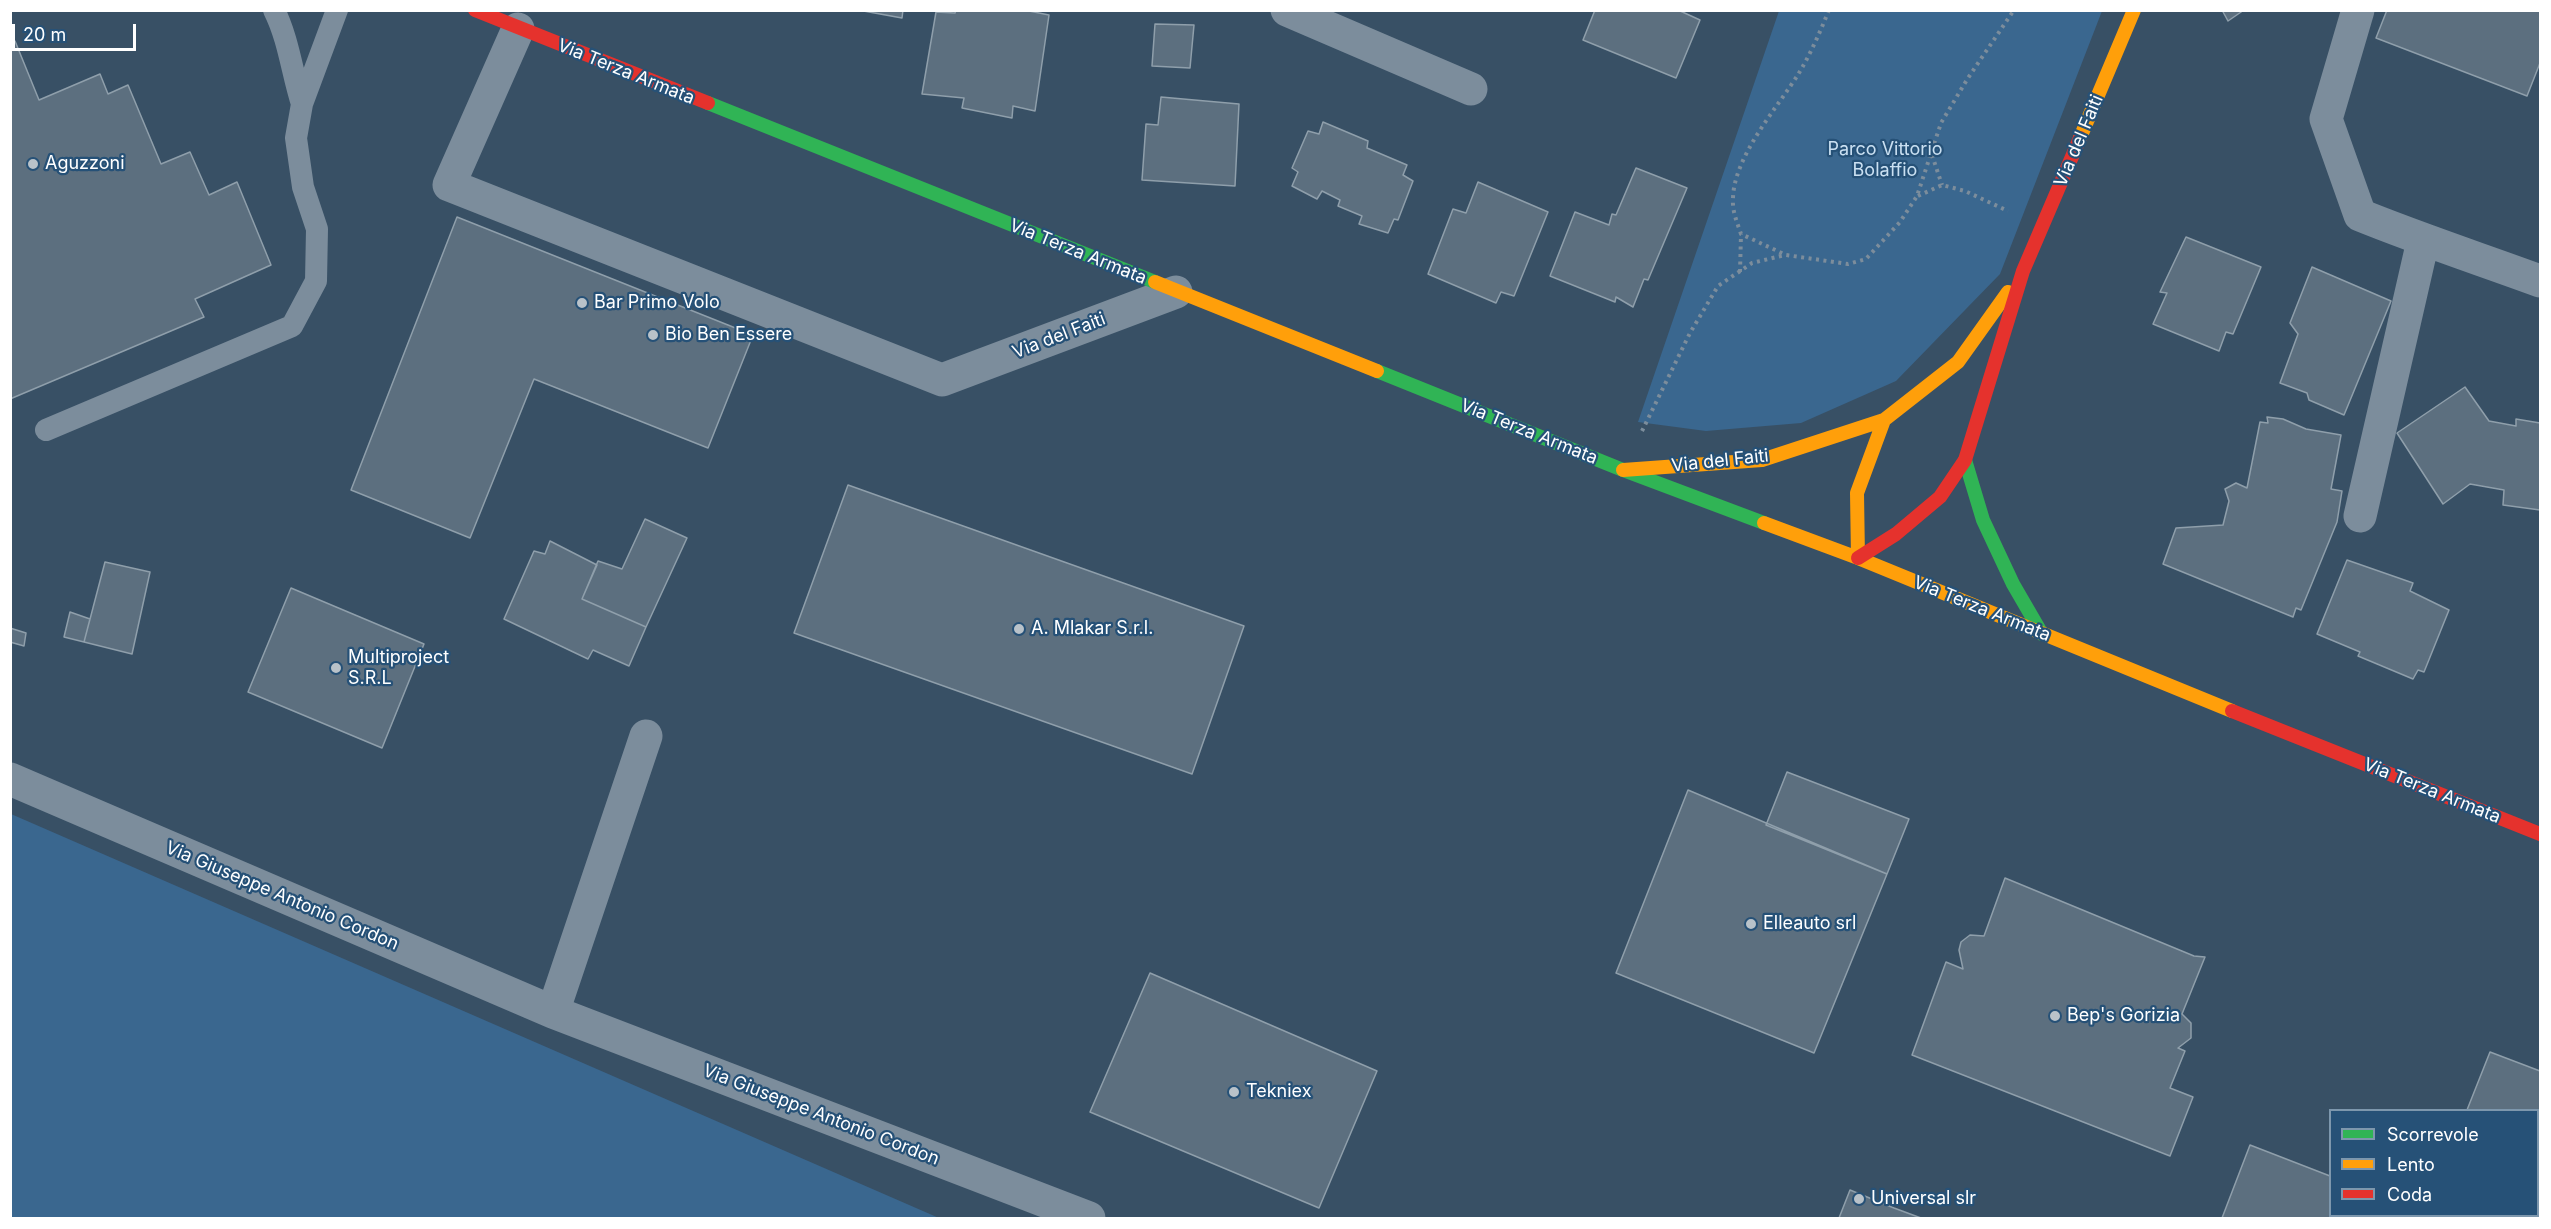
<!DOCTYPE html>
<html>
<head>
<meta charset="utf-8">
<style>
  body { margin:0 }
  #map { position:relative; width:2551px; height:1229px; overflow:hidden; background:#385065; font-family:Inter,sans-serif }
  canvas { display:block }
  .frame { position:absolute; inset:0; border:12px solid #fff; pointer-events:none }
  .legend { position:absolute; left:2329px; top:1109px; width:210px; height:108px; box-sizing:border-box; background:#265177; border:2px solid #7d97ad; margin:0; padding:8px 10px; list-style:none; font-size:18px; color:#fff }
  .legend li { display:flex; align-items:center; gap:12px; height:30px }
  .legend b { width:30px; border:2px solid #7d97ad }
  .scale { position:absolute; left:12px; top:24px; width:124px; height:27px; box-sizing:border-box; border:3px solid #fff; border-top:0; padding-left:8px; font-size:18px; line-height:21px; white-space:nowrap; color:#fff; -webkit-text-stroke:4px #265177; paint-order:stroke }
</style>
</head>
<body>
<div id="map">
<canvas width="2551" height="1229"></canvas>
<div class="frame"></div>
<ul class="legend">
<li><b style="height:8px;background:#30b455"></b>Scorrevole</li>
<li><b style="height:8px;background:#ff9f0a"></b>Lento</li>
<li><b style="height:8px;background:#e5322d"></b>Coda</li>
</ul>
<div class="scale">20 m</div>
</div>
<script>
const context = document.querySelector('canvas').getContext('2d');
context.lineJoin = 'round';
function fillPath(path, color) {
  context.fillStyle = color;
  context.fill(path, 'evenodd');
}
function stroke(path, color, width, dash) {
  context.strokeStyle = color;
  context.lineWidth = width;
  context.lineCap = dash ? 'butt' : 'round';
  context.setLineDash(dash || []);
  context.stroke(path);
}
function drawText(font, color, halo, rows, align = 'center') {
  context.font = font + ' Inter,sans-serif';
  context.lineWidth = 4.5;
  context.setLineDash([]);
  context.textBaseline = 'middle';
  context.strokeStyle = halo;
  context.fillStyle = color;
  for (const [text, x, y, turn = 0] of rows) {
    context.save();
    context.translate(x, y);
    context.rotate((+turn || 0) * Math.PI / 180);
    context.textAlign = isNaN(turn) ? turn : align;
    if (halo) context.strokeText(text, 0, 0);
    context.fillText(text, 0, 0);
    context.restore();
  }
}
const green = new Path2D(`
  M1779,11H2102L2000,274L1896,381L1801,423L1706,431L1638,422Z
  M11,814L939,1218H11Z`);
const building = new Path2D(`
  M858,10H903L902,18Z
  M956,10H1024L1049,15L1035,111L1013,106L1012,118L962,108L964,98L922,94L936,12L955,13Z
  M1595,10H1678L1700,20L1676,78L1583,40Z
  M2222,10H2244L2228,21Z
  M2387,10H2540V63L2527,96L2376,38Z
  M1155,24L1194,25L1190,68L1152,66Z
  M15,41L39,100L100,74L108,94L128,85L161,164L190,152L209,195L237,182L271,265L195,299L204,317L10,399V42Z
  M1161,97L1239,104L1235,186L1142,180L1146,124L1158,125Z
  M1323,122L1368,141L1367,148L1407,165L1403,175L1413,181L1398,220L1394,219L1388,233L1359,224L1362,216L1338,206L1340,200L1322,191L1317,199L1292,186L1298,172L1292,168L1308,131L1319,134Z
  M1636,168L1687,188L1648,280L1644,279L1633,307L1616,297L1615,302L1550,276L1575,212L1609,225L1612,214L1616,215Z
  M1478,182L1548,212L1514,296L1501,292L1496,303L1428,274L1453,209L1466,213Z
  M457,217L753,335L708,448L534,379L470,538L351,490Z
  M2186,237L2261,267L2233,334L2226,332L2219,351L2153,324L2167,293L2160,292Z
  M2312,267L2391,301L2344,415L2309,400L2307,393L2280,383L2298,334L2290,323Z
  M2465,387L2489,421L2516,426V419L2540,423V510L2503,505L2504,490L2470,484L2443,504L2397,433Z
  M2267,417L2283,419L2306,429L2341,435L2331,489L2342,491L2337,522L2301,610L2296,608L2293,617L2163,564L2176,528L2223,525L2229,501L2225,489L2236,483L2247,488L2260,422L2268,423Z
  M848,485L1244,626L1192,774L794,633Z
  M645,519L687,538L646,627L582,599L598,561L622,569Z
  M550,541L597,565L582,599L646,627L629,666L593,650L588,659L504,619L534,551L545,554Z
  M2347,560L2413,583L2410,591L2449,610L2424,672L2418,670L2413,679L2358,656L2360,652L2317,634Z
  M105,562L150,572L132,654L84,642Z
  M291,588L424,644L382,748L248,692Z
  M70,612L90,619L84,642L64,637Z
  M10,628L26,633L24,646L10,642Z
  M1787,772L1909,819L1887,874L1766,825Z
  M1688,790L1887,874L1814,1053L1616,973Z
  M2005,878L2194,956L2205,957L2182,1014L2191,1023V1038L2178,1048L2185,1051L2170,1088L2193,1097L2170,1156L1912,1055L1946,962L1963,969L1959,950L1961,942L1970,935L1984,936Z
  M1150,973L1377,1071L1319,1208L1090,1112Z
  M2490,1052L2540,1071V1209L2537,1218H2222L2250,1145L2330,1176V1216H2538V1110H2467Z
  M1850,1190L1894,1208L1921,1218H1839Z`);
const path = new Path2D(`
  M1829,10C1820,32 1811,53 1799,73C1778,107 1734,156 1733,198C1732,211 1737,222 1741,234L1786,255L1848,264L1866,259L1900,222L1917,196L1941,123L1968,78L2014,10
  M1932,155L1942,185
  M1918,196L1942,185L1965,191L2008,211
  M1740,272L1741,234
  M1642,431L1690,333L1718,286L1752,263L1785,255`);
const lane = new Path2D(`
  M274,10C289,40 292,73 302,104L337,10
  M46,430L292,326L316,281L317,229L303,187L296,138L302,104`);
const street = new Path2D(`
  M1287,10L1471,89
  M2358,10L2326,119L2360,215C2419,239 2480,259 2540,281
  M518,29L449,185L942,380L1176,292
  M2360,516L2423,241
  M10,779L553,1012L1089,1218
  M553,1012L646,736`);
const fast = new Path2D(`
  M708,103L1155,282
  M1377,371L1623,470L1764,523
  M1965,460L1983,520L2013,584L2042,634`);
const slow = new Path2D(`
  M2080,138L2134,10
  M1155,282L1377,371
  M1623,470L1762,460L1884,420
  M1764,523L1858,558L2232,711
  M1858,558L1857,493L1884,420L1958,362L2008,292`);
const jam = new Path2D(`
  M475,10L708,103
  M1858,558L1896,534L1940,497L1965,460L2023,271L2080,138
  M2232,711L2540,834`);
const markers = [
  [33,164,6,"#b9c2c9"],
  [582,303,6,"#b9c2c9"],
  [653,335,6,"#b9c2c9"],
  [1019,629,6,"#b9c2c9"],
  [336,668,6,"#b9c2c9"],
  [1751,924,6,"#b9c2c9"],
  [2055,1016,6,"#b9c2c9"],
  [1234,1092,6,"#b9c2c9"],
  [1859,1199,6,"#b9c2c9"]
];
const streetNames = [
  ["Via Terza Armata",626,72,22],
  ["Via del Faiti",2079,141,-67],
  ["Via Terza Armata",1078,252,22],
  ["Via del Faiti",1059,336,-21],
  ["Via Terza Armata",1529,432,22],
  ["Via del Faiti",1720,461,-6],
  ["Via Terza Armata",1982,609,22],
  ["Via Terza Armata",2432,791,22],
  ["Via Giuseppe Antonio Cordon",282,896,23],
  ["Via Giuseppe Antonio Cordon",821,1115,21]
];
const parkNames = [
  ["Parco Vittorio",1885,150],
  ["Bolaffio",1885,171]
];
const poiNames = [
  ["Aguzzoni",45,164],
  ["Bar Primo Volo",594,303],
  ["Bio Ben Essere",665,335],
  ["A. Mlakar S.r.l.",1031,629],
  ["Multiproject",348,658],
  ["S.R.L",348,679],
  ["Elleauto srl",1763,924],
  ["Bep's Gorizia",2067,1016],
  ["Tekniex",1246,1092],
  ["Universal slr",1871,1199]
];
fillPath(green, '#3a678f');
fillPath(building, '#5c6f7f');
stroke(building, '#8f9fab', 1.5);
stroke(path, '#7c8d9c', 4, [3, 4.5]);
stroke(lane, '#7c8d9c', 22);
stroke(street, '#7c8d9c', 33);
stroke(fast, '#30b455', 14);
stroke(slow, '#ff9f0a', 14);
stroke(jam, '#e5322d', 14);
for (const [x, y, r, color] of markers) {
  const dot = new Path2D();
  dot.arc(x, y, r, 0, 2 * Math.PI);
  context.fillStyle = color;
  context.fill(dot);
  stroke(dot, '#265177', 2);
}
drawText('18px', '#fff', '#265177', streetNames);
drawText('18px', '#cae0f2', '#265177', parkNames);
drawText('18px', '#fff', '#265177', poiNames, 'left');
</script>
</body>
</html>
